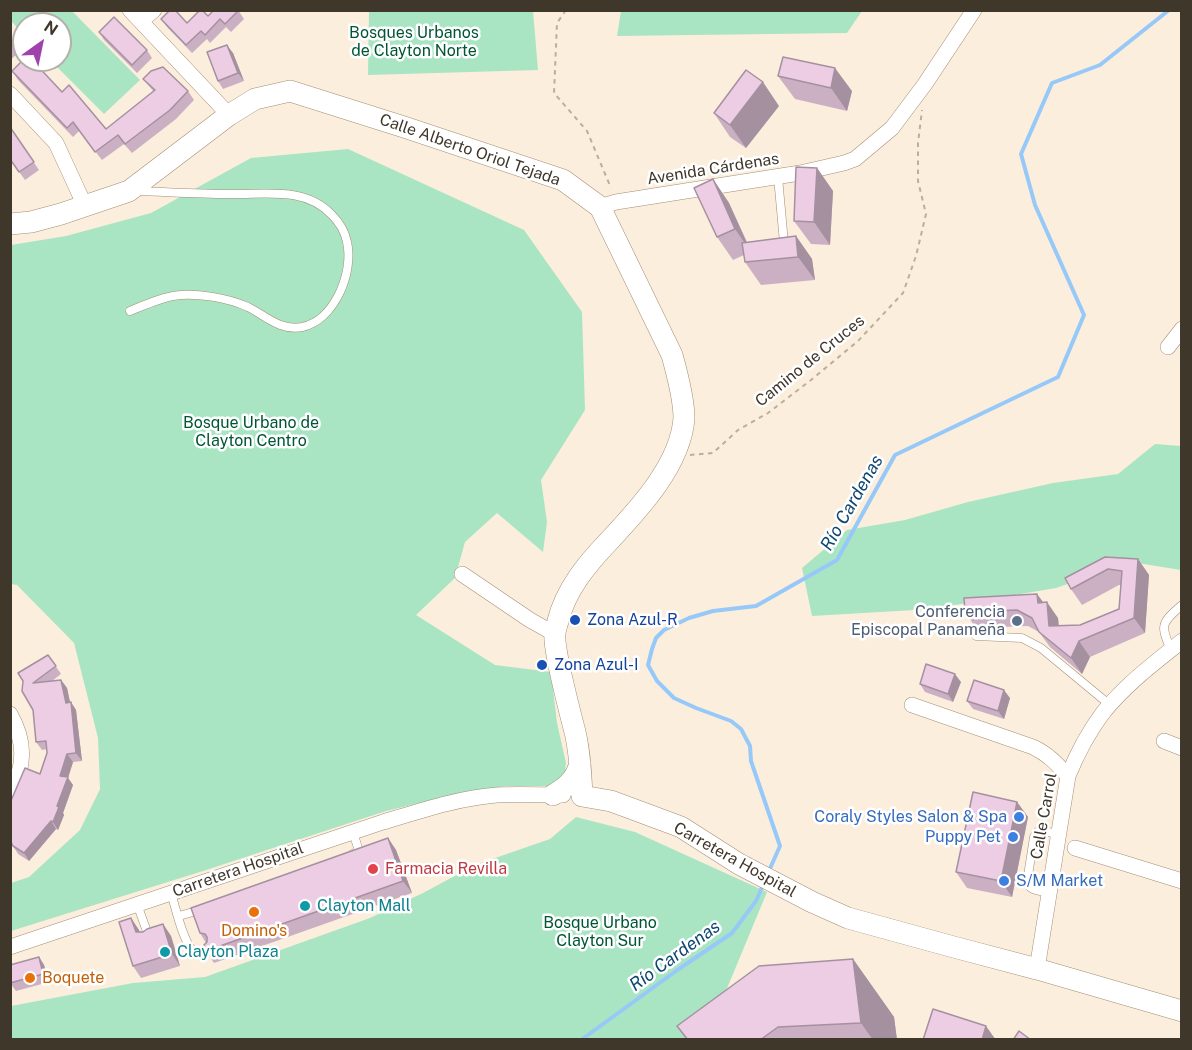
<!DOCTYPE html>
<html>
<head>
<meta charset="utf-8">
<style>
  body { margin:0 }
  #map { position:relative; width:1192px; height:1050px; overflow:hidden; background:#fceedd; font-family:"Public Sans",sans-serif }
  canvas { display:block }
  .frame { position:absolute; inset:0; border:12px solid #40372b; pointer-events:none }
  .north { position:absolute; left:12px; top:12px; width:60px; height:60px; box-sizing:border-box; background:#fff; border:2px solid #b3afaa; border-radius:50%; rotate:33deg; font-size:16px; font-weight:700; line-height:24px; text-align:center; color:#40372b }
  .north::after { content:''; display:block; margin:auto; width:21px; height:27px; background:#a042ab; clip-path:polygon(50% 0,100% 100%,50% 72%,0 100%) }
</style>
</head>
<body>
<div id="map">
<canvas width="1192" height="1050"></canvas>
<div class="frame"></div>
<div class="north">N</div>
</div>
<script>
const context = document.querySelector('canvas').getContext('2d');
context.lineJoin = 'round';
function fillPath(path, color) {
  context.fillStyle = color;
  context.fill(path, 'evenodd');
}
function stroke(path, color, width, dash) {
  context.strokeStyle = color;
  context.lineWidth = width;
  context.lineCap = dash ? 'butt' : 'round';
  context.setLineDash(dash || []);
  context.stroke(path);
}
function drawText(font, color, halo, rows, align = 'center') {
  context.font = font + ' "Public Sans",sans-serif';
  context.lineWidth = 5;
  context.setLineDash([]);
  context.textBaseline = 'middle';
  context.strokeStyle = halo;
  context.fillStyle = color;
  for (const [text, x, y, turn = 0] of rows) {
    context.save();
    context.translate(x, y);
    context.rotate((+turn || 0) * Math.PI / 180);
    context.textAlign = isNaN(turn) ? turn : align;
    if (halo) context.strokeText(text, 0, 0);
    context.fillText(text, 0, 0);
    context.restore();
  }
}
const green = new Path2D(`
  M10,11H72L140,80L104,114L50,60H60V24H24V34L11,21Z
  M369,11H533L538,70L368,75Z
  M621,11V10L862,11L847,33L617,36Z
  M348,149L524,230L582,312L585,410L541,480L547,522L543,552L497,513L465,542L455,578L416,615L495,665L551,672L557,723L566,763L564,778L554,786H506L466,792L386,811L203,871L11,931V883L29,877L80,830L100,789L98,738L74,643L17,585L11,584V245L66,236L151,213L251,158Z
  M1155,444L1181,446V570L1131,562L1056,588L932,609L812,616L802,568L847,530L905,520L968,502L1053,483L1118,474Z
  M576,817L635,832L767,892L706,1039L11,1040V1006L133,983L205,977L370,918L423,893L475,865L550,839Z`);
const stream = new Path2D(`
  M768,873L780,846L751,761L750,746L741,729L731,721L696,708L674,698L657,681L648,665L652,649L656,638L664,630L689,618L713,611L756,606L837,560L895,455L1058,377L1084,315L1035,205L1021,154L1052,83L1100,65L1169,10
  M581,1040L676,971L732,933L756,901L763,885`);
const path = new Path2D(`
  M566,10L557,23L554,93L587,131L611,188
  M690,455L713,453L738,430L768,413L811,380L858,341L903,293L916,256L926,214L918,181V143L922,110`);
const lane = new Path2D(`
  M778,177L784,243
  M130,311C144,305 158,299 173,296C195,292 228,298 248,307C266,316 280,331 302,327C335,320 354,272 347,242C345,232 339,222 332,215C305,186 264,195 229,194C199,194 168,192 138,191
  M976,636L1022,638L1041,648L1110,705
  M1171,650C1160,625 1161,623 1182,605
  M352,854L356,853L358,848L353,832
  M171,893C175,905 184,947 195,952C200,954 206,953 210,951
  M1049,893C1041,891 1029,891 1027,882L1034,837L1037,832L1042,831L1059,834
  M137,904L149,937
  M179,916L200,910`);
const street = new Path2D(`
  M130,10L229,115
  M141,21L154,10
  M10,94L56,143L85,206
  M600,207L616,202L800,173L844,163L855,159L892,128L925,84L974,10
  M1168,347L1182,329
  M462,574L530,620L555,634
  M912,705L1033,747C1048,754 1057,764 1068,776
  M10,714C25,740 26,767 10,792
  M1164,741L1182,748
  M1075,848L1182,881
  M10,947L383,822C420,811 458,798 497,795C518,794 541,795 563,795
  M1037,969L1068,776C1077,754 1088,733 1102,714C1124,686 1154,663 1182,641`);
const secondary = new Path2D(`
  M10,224L31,222L61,214L129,191L229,115L255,99L290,91L404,127L563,180L600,207L672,355C677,373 684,400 684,418C681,464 639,509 609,541C587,564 566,589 558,621C557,625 555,630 555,634C554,642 557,653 558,661C563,685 569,709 575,732C580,753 581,774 582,796L611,801L681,827L739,864L812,902L848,918L950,946L1037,969L1182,1011
  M553,795C567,787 576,779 580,763`);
const wall = new Path2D(`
  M238,10L244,19L231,32L226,27L210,43L207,39L192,53L167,27L161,19L187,23Z
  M99,32L147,50L152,58L137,73L104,40Z
  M10,38L21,51L10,60Z
  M233,53L244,81L223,89L218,81Z
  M12,71L62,92L106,129L154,92L143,79L188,91L194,100L176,119L132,153L124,144L102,160L79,131L73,137L18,80Z
  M778,76L852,91L847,111L795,99Z
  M779,106L746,148L730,137L714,113Z
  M10,127L39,170L25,180L10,159Z
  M817,168L833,191L830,245L811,244L794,221Z
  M713,179L729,203L747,242L796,236L812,259L815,280L761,285L745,262L744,255L733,260L717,237Z
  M1138,559L1149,575L1145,633L1090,657L1082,674L1050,647L1039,632L1028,626L976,628L965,612L1037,594L1043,602L1058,618L1059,626L1080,625L1119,609L1121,585H1119L1082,605L1071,589L1065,578Z
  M48,655L61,674L52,681L61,680L67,688L70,702L76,710L82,761L73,762L68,778L73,785L63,813L64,815L58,830L56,829L29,861L18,854L13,846L47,753V749L42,750L36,742L33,710L23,681Z
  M961,682L953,702L925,692L920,684Z
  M1010,698L1004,719L973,709L967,701Z
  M1017,802L1028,817L1012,897L967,888L956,872Z
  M388,838L396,850L412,893L214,963L206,951V943L200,933Z
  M131,918L140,932H143L163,924L171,936L180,966L141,978L133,966Z
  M39,957L44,965L49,982L16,991L10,983Z
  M853,959L894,1017L897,1040H687L677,1026Z`);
const shadedWall = new Path2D(`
  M227,45L233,53L244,81L238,73Z
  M835,68L852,91L847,111L831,88Z
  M763,82L779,106L746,148L730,125Z
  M817,168L833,191L830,245L814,222Z
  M713,179L729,203L751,252L735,229Z
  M796,236L812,259L815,280L798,257Z
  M1138,559L1149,575L1145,633L1134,618Z
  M1037,594L1048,609L1047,602L1058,618L1060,642L1049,626L1038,603Z
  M1079,641L1090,657L1082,674L1071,658Z
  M955,674L961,682L953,702L948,694Z
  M61,680L67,688L71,707V702L76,710L82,761L76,753Z
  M1004,690L1010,698L1004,719L998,711Z
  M67,754L73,762L68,778L73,785L63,813L64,815L58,830L53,822L57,806L60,776Z
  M1017,802L1028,817L1012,897L1001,881Z
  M51,821L56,829L29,861L24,853Z
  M388,838L396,850L412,893L403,881Z
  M131,918L139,930L144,944L136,932Z
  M163,924L171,936L180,966L172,954Z
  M39,957L44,965L49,982L43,974Z
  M853,959L894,1017L897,1040H873L861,1023Z
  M986,1026L996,1040H982Z`);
const building = new Path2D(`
  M170,10H175L187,23L200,10H202L208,16L214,10L238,11L225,24L220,19L205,35L201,31L186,45L161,19Z
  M114,17L147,50L132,65L99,32Z
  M10,38L15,43L10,47Z
  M227,45L238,73L218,81L207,52Z
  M783,57L835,68L831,88L778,76Z
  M24,59L32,60L62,92L69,85L106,129L155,90L143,79L151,71L163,67L188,91L170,110L125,144L118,135L95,152L73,122L67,128L12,71Z
  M746,70L763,82L730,125L714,113Z
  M10,127L34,162L19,172L10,159Z
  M796,167L817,168L814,222L794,221Z
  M713,179L735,229L717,237L694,188Z
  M796,236L798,257L745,262L742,243Z
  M1105,557L1138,559L1134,618L1079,641L1071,658L1039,632L1032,618L1017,610L965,612L964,598L1037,594L1038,603L1047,602L1049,626L1080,625L1119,609L1122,571L1108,569L1071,589L1065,578Z
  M48,655L56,666L33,683L61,680L66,703L71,702L76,753L67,754L60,776L68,777L57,806L59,807L53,822L51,821L24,853L13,846L10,840V803L25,768L40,774L47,753L46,741L36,742L33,710L22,691L23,681L18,673Z
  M926,664L955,674L948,694L920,684Z
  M974,680L1004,690L998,711L967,701Z
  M973,792L1017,802L1001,881L956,872Z
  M388,838L403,881L206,951L204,945L207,942V937L205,934L200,933L191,908Z
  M131,918L136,932H143L147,929L163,924L172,954L133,966L119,922Z
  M39,957L43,974L10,983V965Z
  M853,959L861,1023L778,1027L760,1040H688L677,1026L759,966Z
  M933,1009L986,1026L982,1040H923Z
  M1019,1031L1031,1040H1013Z`);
const markers = [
  [575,620,6,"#1a4fb4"],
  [1017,621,6,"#5c6f8a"],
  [542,665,6,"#1a4fb4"],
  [1019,817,6,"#3f7fe0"],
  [1013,837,6,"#3f7fe0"],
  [373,869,6,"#e0444e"],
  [1004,881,6,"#3f7fe0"],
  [305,906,6,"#0f9aa8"],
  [254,912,6,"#e8710a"],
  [165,952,6,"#0f9aa8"],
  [30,978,6,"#e8710a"]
];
const parkNames = [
  ["Bosques Urbanos",414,33],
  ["de Clayton Norte",414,51],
  ["Bosque Urbano de",251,423],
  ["Clayton Centro",251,441],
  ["Bosque Urbano",600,923],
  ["Clayton Sur",600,941]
];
const streetNames = [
  ["Calle Alberto Oriol Tejada",470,150,19],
  ["Avenida Cárdenas",713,169,-9],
  ["Camino de Cruces",810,361,-39],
  ["Calle Carrol",1044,816,-80],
  ["Carretera Hospital",735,860,29],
  ["Carretera Hospital",238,870,-19]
];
const serviceNames = [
  ["Conferencia",1005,612],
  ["Episcopal Panameña",1005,630]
];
const transitNames = [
  ["Zona Azul-R",587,620],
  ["Zona Azul-I",554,665]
];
const shopNames = [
  ["Coraly Styles Salon & Spa",1007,817],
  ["Puppy Pet",1001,837],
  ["S/M Market",1016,881,"left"]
];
const healthNames = [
  ["Farmacia Revilla",385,869]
];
const cultureNames = [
  ["Clayton Mall",317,906],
  ["Clayton Plaza",177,952]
];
const foodNames = [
  ["Domino's",254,931],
  ["Boquete",42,978,"left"]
];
const waterNames = [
  ["Río Cardenas",852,503,-60],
  ["Río Cardenas",675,956,-36]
];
fillPath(green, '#a9e5c2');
stroke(stream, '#97c9f8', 4);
stroke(lane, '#a38e73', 9);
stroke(street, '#a38e73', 16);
stroke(secondary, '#a38e73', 22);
stroke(path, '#baae9e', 2, [4.5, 4.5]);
stroke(lane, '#fff', 8);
stroke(street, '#fff', 15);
stroke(secondary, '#fff', 21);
fillPath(wall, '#cbb0c4');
fillPath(shadedWall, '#a590a0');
fillPath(building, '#eccde4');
stroke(building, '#a590a0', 1.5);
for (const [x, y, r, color] of markers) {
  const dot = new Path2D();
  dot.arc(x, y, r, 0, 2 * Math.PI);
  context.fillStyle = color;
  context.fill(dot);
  stroke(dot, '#fff', 2);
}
drawText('16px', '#005634', '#fff', parkNames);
drawText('16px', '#40372b', '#fff', streetNames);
drawText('16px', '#4e5e75', '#fff', serviceNames, 'right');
drawText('16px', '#164399', '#fff', transitNames, 'left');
drawText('16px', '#366cbe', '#fff', shopNames, 'right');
drawText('16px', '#be3a42', '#fff', healthNames, 'left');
drawText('16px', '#0d838f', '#fff', cultureNames, 'left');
drawText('16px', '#c56008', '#fff', foodNames);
drawText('italic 18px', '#0e4772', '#fff', waterNames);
</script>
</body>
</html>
